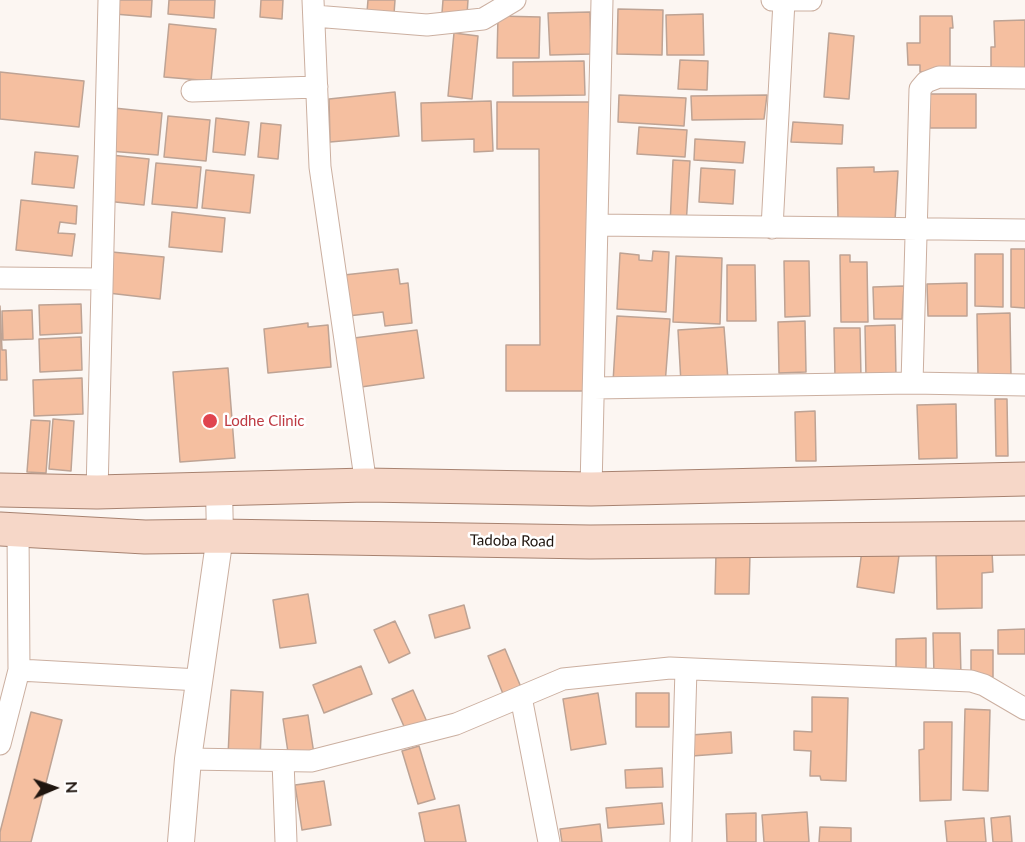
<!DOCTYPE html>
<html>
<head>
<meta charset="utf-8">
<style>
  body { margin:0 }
  #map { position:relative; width:1025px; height:842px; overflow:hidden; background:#fcf6f2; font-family:Lato,sans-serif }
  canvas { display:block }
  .north { position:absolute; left:24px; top:758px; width:60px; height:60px; -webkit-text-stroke:4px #fff; paint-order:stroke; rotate:88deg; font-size:16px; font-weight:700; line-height:24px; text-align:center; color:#1f150f }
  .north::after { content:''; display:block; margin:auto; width:21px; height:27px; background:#1f150f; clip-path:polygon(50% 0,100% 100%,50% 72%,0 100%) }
</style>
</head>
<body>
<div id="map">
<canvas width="1025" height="842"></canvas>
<div class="north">N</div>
</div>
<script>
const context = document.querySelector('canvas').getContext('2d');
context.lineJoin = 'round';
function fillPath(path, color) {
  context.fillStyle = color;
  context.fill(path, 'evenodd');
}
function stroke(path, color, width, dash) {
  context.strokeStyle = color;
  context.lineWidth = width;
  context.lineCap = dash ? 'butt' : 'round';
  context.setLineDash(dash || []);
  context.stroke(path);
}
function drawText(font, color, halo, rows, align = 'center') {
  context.font = font + ' Lato,sans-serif';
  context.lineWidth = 5;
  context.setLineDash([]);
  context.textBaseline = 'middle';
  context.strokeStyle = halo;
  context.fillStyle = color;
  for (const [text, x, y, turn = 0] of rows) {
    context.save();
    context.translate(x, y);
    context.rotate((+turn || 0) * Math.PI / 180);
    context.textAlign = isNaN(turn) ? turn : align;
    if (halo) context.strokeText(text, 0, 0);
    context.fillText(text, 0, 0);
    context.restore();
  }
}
const building = new Path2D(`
  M115,0H152L151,17L114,14Z
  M169,0H215L214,18L168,14Z
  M261,0H283L282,19L260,17Z
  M368,0H395L394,14L367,12Z
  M443,0H468L467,15L442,13Z
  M618,9L663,10L662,55L617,54Z
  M590,12L591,54L550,55L548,13Z
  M703,14L704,55H667L666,15Z
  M498,16L540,17L539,58H497Z
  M920,16H952L953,28H950V71L920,72V65H908L907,43H920Z
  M1025,20V70L991,71V47H995L994,21Z
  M169,24L216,29L211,81L164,77Z
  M454,33L478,36L472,99L448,96Z
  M829,33L854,36L849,99L824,97Z
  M680,60L708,61L707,90L678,89Z
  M584,61L585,95L513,96V62Z
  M0,72L84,81L79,127L0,119Z
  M395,92L399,136L330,142L329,99Z
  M930,94H976V128H930Z
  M619,95L686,98L684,126L618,122Z
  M767,95L764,119L692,120L691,96Z
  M491,101L493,151L474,152V139L422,141L421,103Z
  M497,102H590V391H506V345H540L539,149H497Z
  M114,108L162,113L158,155L109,151Z
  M168,116L210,120L206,161L164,157Z
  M216,118L249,122L245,155L213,152Z
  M793,122L843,125L842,144L791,142Z
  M261,123L281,125L278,159L258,157Z
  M639,127L687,130L685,157L637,154Z
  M695,139L745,142L743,163L694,160Z
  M35,152L78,156L74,188L32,184Z
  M111,155L149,159L144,205L106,201Z
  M673,160L690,161L686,226L670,225Z
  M156,163L201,167L197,208L152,204Z
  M874,167V172L898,171L895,221L838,219L837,168Z
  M701,168L735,170L733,204L699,202Z
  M206,170L254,175L250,213L202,208Z
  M21,200L77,206L76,224L60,222L58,233L75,234L72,256L16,250Z
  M172,212L225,218L222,252L169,247Z
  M1011,249H1025V308L1011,307Z
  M653,251L669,252L666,312L617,309L620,253L639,255V260L652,261Z
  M112,252L164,257L160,299L108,293Z
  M975,254H1003V307L975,306Z
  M840,255H850V262H867L868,322H841Z
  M676,256L722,258L720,324L673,322Z
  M784,261H809L810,316L785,317Z
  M727,265H755L756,321H727Z
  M398,269L400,284L408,283L412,323L385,326L383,312L348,316L344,275Z
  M967,283V316H928L927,284Z
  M904,286L902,319H874L873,287Z
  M81,304L82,333L40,335L39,305Z
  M0,306L2,350H6L7,380H0Z
  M32,310L33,339L3,340L2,311Z
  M1010,313L1011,377H978L977,314Z
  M617,316L670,319L665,385L613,382Z
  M805,321L806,372L779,373L778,322Z
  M308,323V327L328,325L331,367L268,373L264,329Z
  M895,325L896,377L866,378L865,326Z
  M724,327L728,380L681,383L678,330Z
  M834,328H860L861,378H835Z
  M417,330L424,378L361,387L354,338Z
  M81,337L82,370L40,372L39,339Z
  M228,368L235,458L180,462L173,372Z
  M82,378L83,414L34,416L33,380Z
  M995,399H1007L1008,456H996Z
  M956,404L957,458L919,459L917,405Z
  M815,411L816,461H796L795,412Z
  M53,419L74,421L71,471L49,469Z
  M31,420L50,421L46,473L27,472Z
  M863,543L900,548L894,593L857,587Z
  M992,551L993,572L982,573V608L937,609L936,552Z
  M716,553L750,554L749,594H715Z
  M308,594L316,643L280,648L273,600Z
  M464,605L470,628L435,638L429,615Z
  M395,621L410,653L389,663L374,630Z
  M1025,629V654H998V630Z
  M933,633H960L961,677H934Z
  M926,638V672L896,673V639Z
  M505,649L523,692L505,699L488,656Z
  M971,650H993V677H971Z
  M361,666L372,694L324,713L313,685Z
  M231,690L263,692L260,758L228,756Z
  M413,690L427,722L406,731L392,699Z
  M598,693L606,744L571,750L563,699Z
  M636,693H669V727H636Z
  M812,697L848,698L846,781L821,780L820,776H810L811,751L794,750V731L812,732Z
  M965,709L990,710L988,791L963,790Z
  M31,712L62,720L31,842H0V832Z
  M308,715L314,754L289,759L283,719Z
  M924,722H952L951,800L920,801L919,750L924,749Z
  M731,732L732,753L692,756L691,735Z
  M419,746L435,799L418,804L402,751Z
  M662,768L663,787L626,788L625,770Z
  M324,781L331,825L302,830L295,785Z
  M662,803L664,824L608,828L606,808Z
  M459,805L466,842H425L419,813Z
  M807,812L809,842H764L762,815Z
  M756,813V842H727L726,814Z
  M1010,816L1012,842H993L991,818Z
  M984,818L986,842H947L945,821Z
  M600,824L602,842H562L560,829Z
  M820,827L851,828V842H819Z`);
const minor = new Path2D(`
  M313,0L320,167L366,485
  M772,0H811
  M314,16L427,25L483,19L515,0
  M192,91L317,87
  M597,225L1025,230
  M772,228L784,1
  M0,278L102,279
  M912,383L920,89L926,82L939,77L1025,78
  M594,388L912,383L1025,385
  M591,489L602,0
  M97,492L109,0
  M19,670L199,680
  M521,697L549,842
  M0,744L19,670L18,530
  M188,759L311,761L456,724L563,679L670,668L971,681L984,685L1025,709
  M283,761L286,842
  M681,842L686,669`);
const tertiary = new Path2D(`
  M181,842L188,759L220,536L219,489`);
const primary = new Path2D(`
  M0,490L97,492L366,485L591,489L1025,479
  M0,529L145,537L220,536L590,542L1025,538`);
const markers = [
  [210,421,8,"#e0444e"]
];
const healthNames = [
  ["Lodhe Clinic",224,421]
];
const streetNames = [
  ["Tadoba Road",512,541,1]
];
fillPath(building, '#f5bfa0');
stroke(building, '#bea394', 1.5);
stroke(minor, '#cbafa0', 23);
stroke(tertiary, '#cbafa0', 28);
stroke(primary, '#a78270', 35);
stroke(minor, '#fff', 21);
stroke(tertiary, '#fff', 26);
stroke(primary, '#f6d7c8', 33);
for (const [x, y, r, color] of markers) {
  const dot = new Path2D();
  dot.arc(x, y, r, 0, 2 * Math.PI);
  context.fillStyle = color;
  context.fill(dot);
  stroke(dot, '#fff', 2);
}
drawText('15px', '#be3a42', '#fff', healthNames, 'left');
drawText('15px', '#1f150f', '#fff', streetNames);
</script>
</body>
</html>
